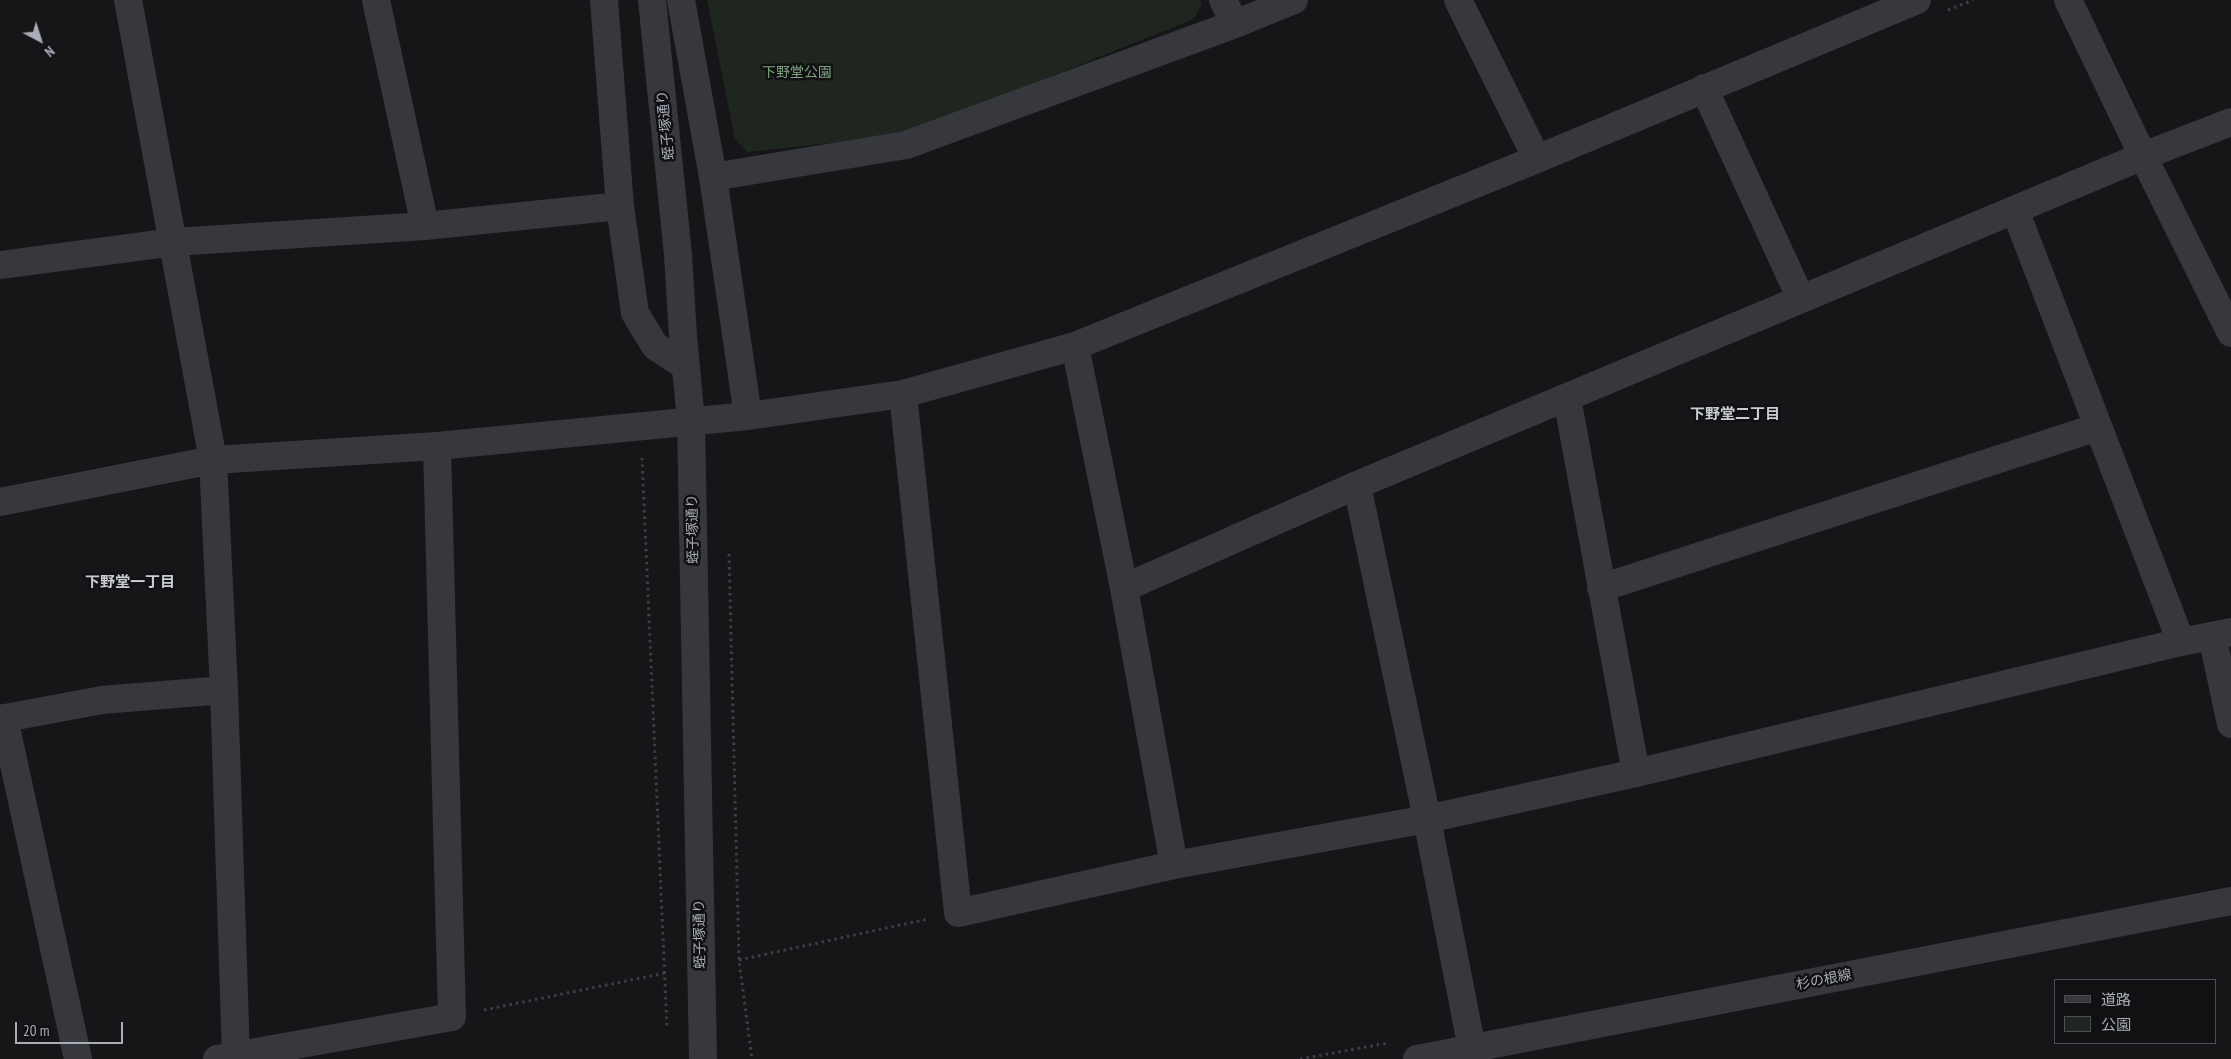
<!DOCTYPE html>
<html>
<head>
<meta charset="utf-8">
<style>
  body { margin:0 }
  #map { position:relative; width:2231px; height:1059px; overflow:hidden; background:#161618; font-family:"PT Sans Narrow","Noto Sans JP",sans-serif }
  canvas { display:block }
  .legend { position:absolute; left:2054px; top:979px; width:162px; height:65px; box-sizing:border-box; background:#111113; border:1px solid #4d4f55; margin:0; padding:6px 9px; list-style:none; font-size:15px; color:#a8adb8 }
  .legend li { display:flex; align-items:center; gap:10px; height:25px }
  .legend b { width:25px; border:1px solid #4d4f55 }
  .north { position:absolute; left:15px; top:15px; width:50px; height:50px; -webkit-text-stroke:4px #111113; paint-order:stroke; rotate:140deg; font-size:14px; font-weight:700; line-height:20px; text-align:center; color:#a8adb8 }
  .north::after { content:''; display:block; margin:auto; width:18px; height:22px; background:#a8adb8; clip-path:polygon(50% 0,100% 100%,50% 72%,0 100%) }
  .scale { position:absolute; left:15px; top:1022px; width:108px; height:22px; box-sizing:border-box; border:2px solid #a8adb8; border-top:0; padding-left:6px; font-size:15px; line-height:18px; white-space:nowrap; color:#a8adb8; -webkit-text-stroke:4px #111113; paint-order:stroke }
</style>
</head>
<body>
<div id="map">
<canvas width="2231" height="1059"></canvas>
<ul class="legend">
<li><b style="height:6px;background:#37383d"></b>道路</li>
<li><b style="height:14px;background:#1e261f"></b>公園</li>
</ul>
<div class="north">N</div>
<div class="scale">20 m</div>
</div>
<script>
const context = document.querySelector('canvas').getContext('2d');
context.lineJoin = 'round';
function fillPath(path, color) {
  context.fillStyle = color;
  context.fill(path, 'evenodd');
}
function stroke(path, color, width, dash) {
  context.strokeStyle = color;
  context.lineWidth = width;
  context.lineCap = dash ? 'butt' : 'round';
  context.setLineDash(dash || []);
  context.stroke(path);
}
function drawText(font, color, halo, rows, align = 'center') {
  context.font = font + ' "PT Sans Narrow","Noto Sans JP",sans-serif';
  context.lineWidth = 5;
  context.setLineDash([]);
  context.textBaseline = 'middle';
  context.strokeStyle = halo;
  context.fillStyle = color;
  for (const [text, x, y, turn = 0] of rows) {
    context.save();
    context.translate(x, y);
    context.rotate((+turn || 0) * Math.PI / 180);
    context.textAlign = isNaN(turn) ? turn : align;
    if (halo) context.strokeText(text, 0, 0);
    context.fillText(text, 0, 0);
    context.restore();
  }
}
const green = new Path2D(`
  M707,0H1200L1202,3L1194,19L905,135L747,152L735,139Z`);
const path = new Path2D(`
  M1948,10L1973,0
  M642,458L667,1028
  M729,554L739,960L752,1059
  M739,960L928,919
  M484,1010L665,973
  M1300,1059L1388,1043`);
const minor = new Path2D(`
  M128,0L213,460L224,690L236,1055
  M376,0L425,226
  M604,0L620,206L635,313L655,346L685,366
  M652,0L678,255L683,336L691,421L703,1059
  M681,0L713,177L748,416
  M1223,0L1235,24
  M1458,0L1537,159
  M2068,0L2143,156L2231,333
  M1704,88L1801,299
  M713,177L906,145L1235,24L1294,0
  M2015,210L2181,642
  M0,265L174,242L425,226L620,206
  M1075,346L1124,588L1174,865
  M903,394L958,913L1174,865L1427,819L1636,773L2181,642L2231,632
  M1567,398L1636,773
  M1357,485L1427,819L1474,1059
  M0,502L213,460L437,446L748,416L903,394L1075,346L1537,159L1917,0
  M1124,588L1357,485L2143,156L2231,122
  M1601,588L2098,427
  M2212,636L2231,724
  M4,718L78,1059
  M0,719L102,700L224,690
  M217,1059L452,1017L437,446
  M1417,1059L2231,901`);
const parkNames = [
  ["下野堂公園",797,73]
];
const streetNames = [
  ["蛭子塚通り",666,125,-96],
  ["蛭子塚通り",693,529,-91],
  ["蛭子塚通り",700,934,-91],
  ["杉の根線",1824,980,-11]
];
const neighbourhoodNames = [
  ["下野堂二丁目",1735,415],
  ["下野堂一丁目",130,583]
];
fillPath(green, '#1e261f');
stroke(path, '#3d3f44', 3, [2.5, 4]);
stroke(minor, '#37383d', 28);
drawText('14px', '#7fa381', '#111113', parkNames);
drawText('14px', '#a8adb8', '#111113', streetNames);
drawText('bold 15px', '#c9ccd4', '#111113', neighbourhoodNames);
</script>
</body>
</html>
